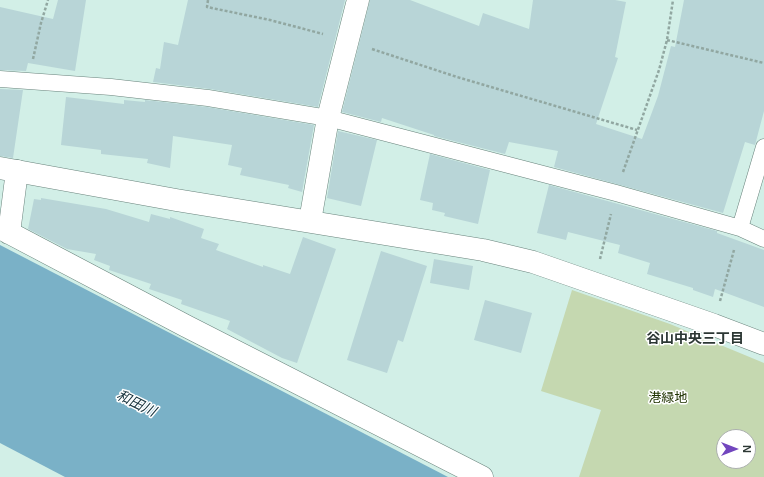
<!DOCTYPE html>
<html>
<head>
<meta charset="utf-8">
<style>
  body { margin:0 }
  #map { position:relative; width:764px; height:477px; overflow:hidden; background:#d2efe7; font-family:Arial,sans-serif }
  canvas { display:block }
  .north { position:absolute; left:716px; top:429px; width:40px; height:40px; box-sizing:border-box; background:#fff; border:1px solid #abafae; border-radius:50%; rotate:90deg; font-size:11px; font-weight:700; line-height:16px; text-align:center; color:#2c3734 }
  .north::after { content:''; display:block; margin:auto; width:14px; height:18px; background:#7246be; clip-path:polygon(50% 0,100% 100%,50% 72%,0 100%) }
</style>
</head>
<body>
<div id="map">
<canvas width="764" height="477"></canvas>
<div class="north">N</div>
</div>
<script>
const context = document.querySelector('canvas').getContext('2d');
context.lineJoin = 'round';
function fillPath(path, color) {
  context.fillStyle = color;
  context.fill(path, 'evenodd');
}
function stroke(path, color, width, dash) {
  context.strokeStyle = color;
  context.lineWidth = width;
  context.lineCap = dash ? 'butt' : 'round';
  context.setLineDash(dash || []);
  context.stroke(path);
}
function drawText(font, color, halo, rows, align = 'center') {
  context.font = font + ' Arial,"Noto Sans JP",sans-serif';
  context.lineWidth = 3;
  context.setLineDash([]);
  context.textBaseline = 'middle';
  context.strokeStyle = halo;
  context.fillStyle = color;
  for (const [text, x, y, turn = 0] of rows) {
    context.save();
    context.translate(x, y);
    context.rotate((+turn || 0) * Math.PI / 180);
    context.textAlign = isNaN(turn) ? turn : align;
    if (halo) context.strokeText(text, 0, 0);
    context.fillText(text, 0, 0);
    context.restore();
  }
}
const green = new Path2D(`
  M572,290L670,324L764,363V477H579L601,410L541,391ZM724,437H748V461H724Z`);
const water = new Path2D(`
  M0,245L448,477H65L0,443Z`);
const building = new Path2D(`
  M58,0H86L75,71L28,63L26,71L0,70V7L53,19Z
  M188,0H345L318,107L210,89L153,82L156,68L160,69L164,42L178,45Z
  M370,0H410L479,26L483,13L529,29L533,0H615L626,2L615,57L618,58L596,124L642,139L658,96L671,46L675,47L684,0H764V111L755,145L745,142L723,213L554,167L558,151L509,142L505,154L434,136V135L382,118L381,122L342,112Z
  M0,89L23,90L13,158L0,156Z
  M66,97L124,104V100L145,102V100L207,107L314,125L302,192L288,188L289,185L240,175L242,168L228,165L232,145L173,136L170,168L147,163L148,159L101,154V150L61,145Z
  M338,131L377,140L361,206L327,198Z
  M430,154L490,170L478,224L444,216L445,213L432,210L433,203L420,200Z
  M549,185L717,231V233L764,250V307L715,289L713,297L693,290V288L647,274L650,263L618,253L620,245L568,232L566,240L537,233Z
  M41,198L106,209L149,222L151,214L170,219V217L204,229L201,238L219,244L216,250L263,267V265L290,274L303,237L336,249L297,363L282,358L227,329L230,321L181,304L182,300L149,289L151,284L109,270L110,266L94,260L96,254L67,249L28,229L34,199L41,200Z
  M381,251L427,266L403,342L398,340L387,373L347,360Z
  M434,259L473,266L469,290L430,283Z
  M485,300L532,313L521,353L474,340Z`);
const path = new Path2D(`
  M208,0L207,7L270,20L323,34
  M667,40L764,63
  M372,49L457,77L637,130
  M33,59L41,23L48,0
  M623,172L659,70L667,40L673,0
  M600,259L611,214
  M720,301L734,250`);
const service = new Path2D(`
  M0,79L111,87L208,98L328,118L616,193L740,228L764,239
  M740,228L764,147`);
const minor = new Path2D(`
  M310,221L328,118L358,0
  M0,228L186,326L482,477
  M9,233L17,171`);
const tertiary = new Path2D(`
  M0,168L176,200L483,250L533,262L714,325L764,344`);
const parkNames = [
  ["港緑地",668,398]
];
const neighbourhoodNames = [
  ["谷山中央三丁目",695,339]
];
const waterNames = [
  ["和田川",136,404,26]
];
fillPath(green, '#c5d8b0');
fillPath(water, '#7ab1c7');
fillPath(building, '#b8d5d7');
stroke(service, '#69837c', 17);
stroke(minor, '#69837c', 23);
stroke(tertiary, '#69837c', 23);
stroke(path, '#91a7a1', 2.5, [3, 2]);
stroke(service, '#fff', 16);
stroke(minor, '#fff', 22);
stroke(tertiary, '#fff', 22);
drawText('13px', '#203301', '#fff', parkNames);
drawText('bold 14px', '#2c3734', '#fff', neighbourhoodNames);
drawText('italic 14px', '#132f39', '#fff', waterNames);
</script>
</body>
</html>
